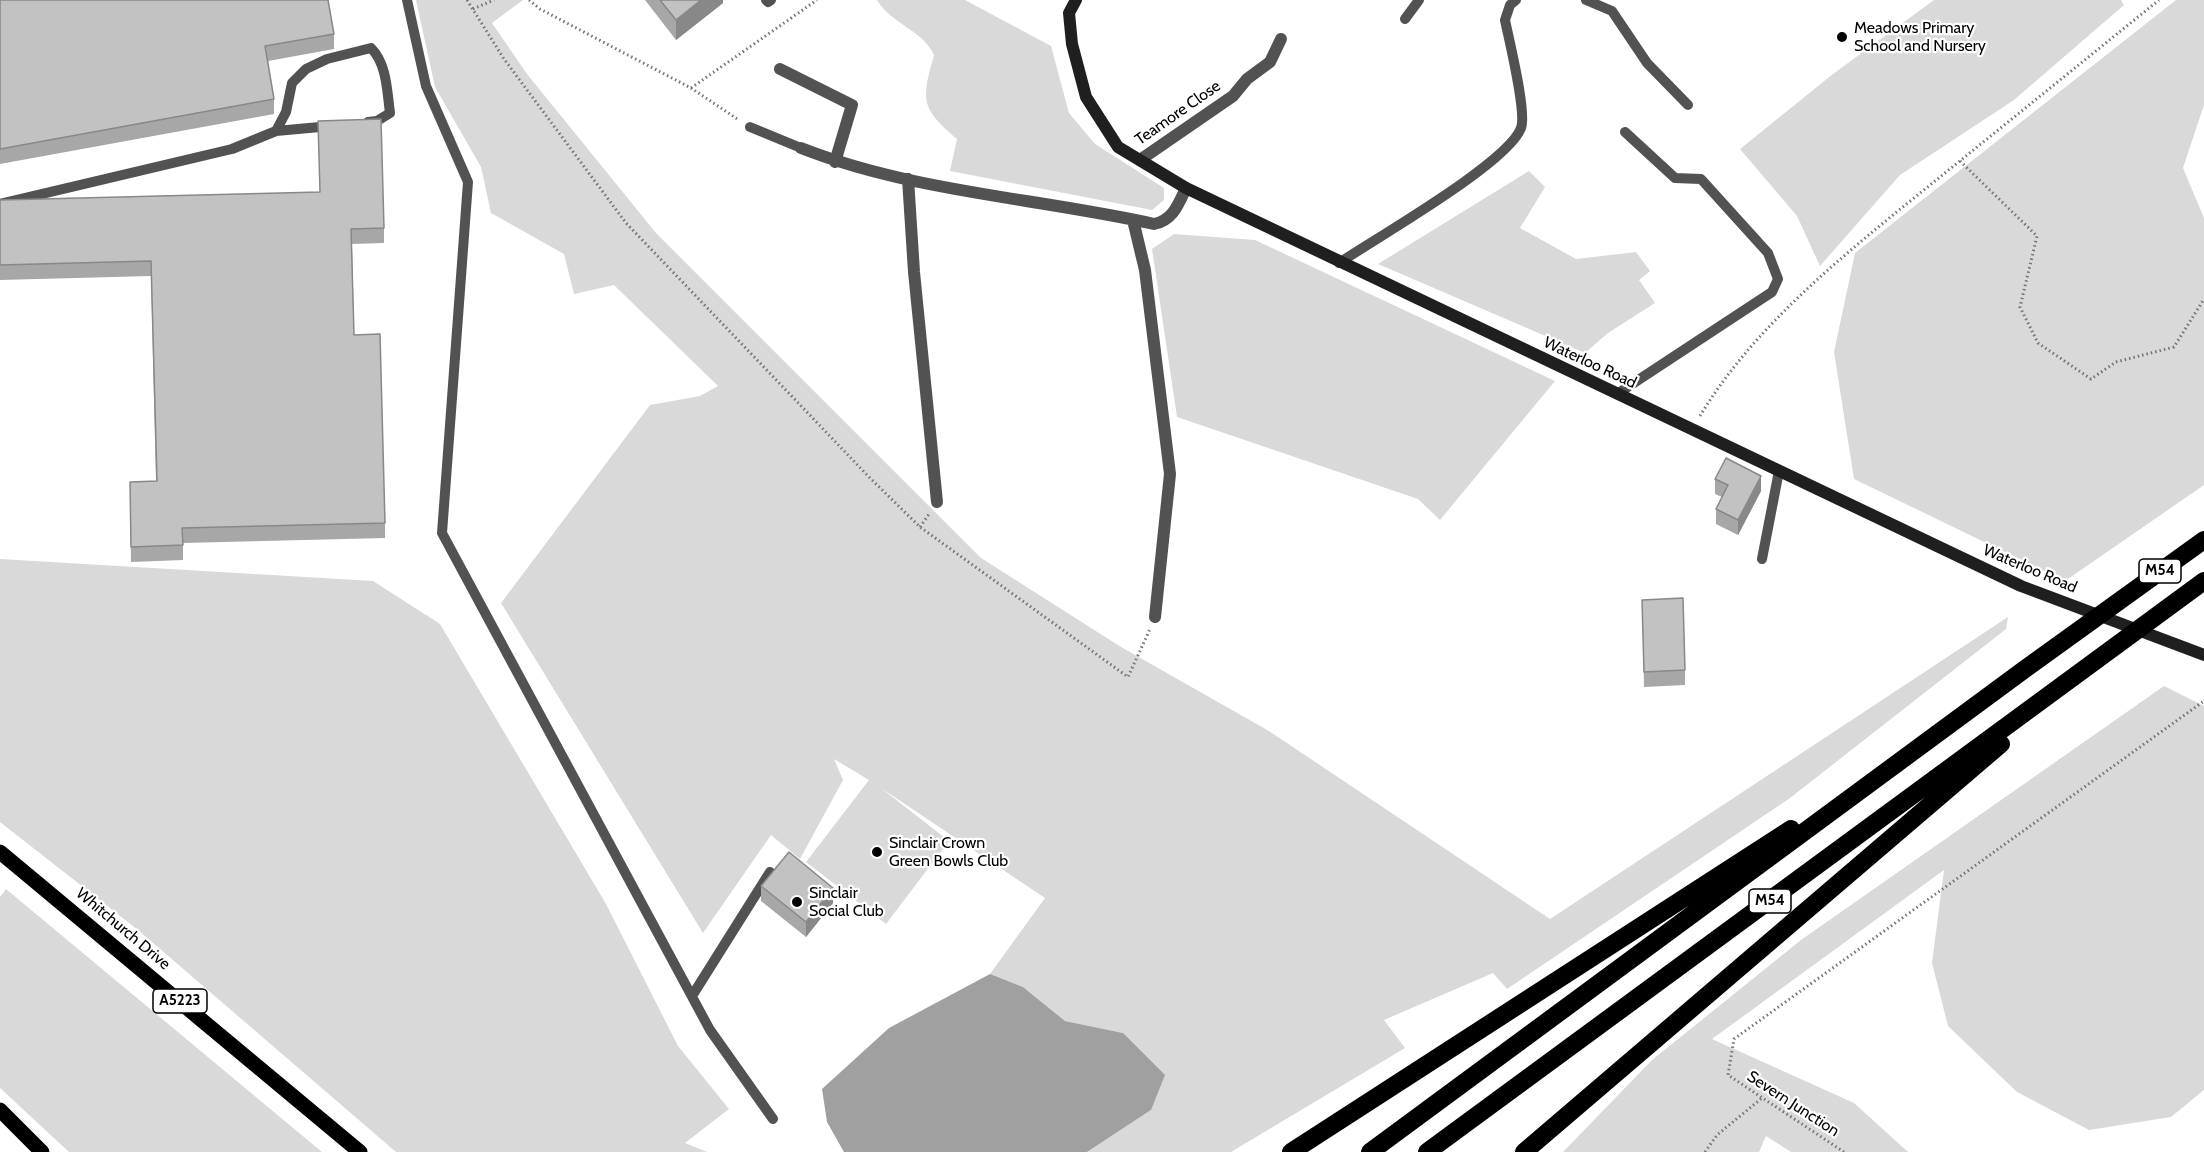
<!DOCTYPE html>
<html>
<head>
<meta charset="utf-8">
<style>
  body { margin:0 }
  canvas { display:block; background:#fff }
</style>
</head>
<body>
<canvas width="2204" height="1152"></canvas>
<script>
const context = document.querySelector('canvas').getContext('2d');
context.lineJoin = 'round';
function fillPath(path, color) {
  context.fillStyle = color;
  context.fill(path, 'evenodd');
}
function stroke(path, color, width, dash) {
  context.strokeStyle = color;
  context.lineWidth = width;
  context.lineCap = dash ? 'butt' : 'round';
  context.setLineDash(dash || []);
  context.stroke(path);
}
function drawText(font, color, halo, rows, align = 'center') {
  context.font = font + ' Cabin,sans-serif';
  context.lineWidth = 4.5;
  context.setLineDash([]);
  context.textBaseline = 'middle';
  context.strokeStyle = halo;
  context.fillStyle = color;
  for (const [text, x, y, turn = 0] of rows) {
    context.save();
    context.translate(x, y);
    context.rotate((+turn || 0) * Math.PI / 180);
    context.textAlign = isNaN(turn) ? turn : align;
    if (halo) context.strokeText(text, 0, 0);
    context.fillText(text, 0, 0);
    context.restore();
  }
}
const green = new Path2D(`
  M416,0H523L492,23L527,74L656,233L981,558L1121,647L1269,731L1550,919L2008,617L2006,629L1790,798L1507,989L1493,973L1384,1020L1405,1048L1231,1152H1087L1151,1110L1123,1033L1065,1021L1023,987L990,974L1045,898L881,788L949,841L886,924L806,862L869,780L834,759L843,780L800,859L771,835L703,933L501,603L650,405L700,396L718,386L614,285L574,294L564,254L491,213L481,167L435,87Z
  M877,0H965L1051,46L1069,113L1095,144L1164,188V200L1152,210L950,171L957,139C921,108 921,101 934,55C922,29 892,25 877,0Z
  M1934,0H2121L2124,5L2014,100L1900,175L1820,266L1797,216L1740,149L1833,74Z
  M2176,0H2204V105L2183,168L2204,218V485L2065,581L1854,479L1834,352L1855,253Z
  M1529,171L1545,187L1520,228L1576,259L1636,252L1650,271L1639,280L1655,303L1608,333L1585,353L1378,264Z
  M1174,234L1255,240L1555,381L1440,520L1418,499L1177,417L1152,249Z
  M0,559L373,581L440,624L606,904L678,1046L729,1109L685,1143L707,1152H396L138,930L0,822Z
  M2164,686L2204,706V1090L2171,1117L2089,1130L2017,1092L1948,1026L1932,963L1944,870L1712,1039L1854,1103L1908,1152H1791L1766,1136L1759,1152H1563L1652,1060L1801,940Z
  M6,889L322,1152H69L0,1088V897Z`);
const water = new Path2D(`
  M990,974L1023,987L1065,1021L1123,1033L1165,1075L1151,1110L1087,1152H844L827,1122L822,1089L889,1028Z`);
const path = new Path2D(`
  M467,0L504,59L626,223L870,478L920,527L1128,677L1150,629
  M529,0L540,9L691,88L739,120
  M473,9L494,0
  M691,88L817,0
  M1960,161L2037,236L2020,307L2038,343L2091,379L2116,362L2174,347L2204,299
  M1700,416C1756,322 1856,245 1940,177C2013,118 2086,59 2159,0
  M920,527L929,514
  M1705,1152L1717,1135L1762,1098
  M1844,1152L1728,1075L1734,1039L2204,701`);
const lane = new Path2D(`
  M407,0L426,86L468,182L442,533L710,1030L773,1119
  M766,0L768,2L771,0
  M1586,0L1612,11L1647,63L1688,105
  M1405,19L1419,0
  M750,127L801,148
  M276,131L286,112L292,83L306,69L327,59L371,48C387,64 387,91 390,113L377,121L368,122
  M0,204L232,149L276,131L331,126
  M1339,263C1376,238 1508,163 1521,128C1527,112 1509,40 1505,20L1510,5L1516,0
  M1617,394L1772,292L1778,279L1768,253L1701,179L1675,178L1625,132
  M1762,559L1779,471
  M692,996L770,872`);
const street = new Path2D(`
  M780,69L852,105L835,162
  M801,148C913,192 1037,198 1154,224C1173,220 1178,205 1186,188
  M1140,160L1233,96L1247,79L1270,62L1281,39
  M908,179L914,272L937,502
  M1133,220L1145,270L1170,474L1155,617`);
const secondary = new Path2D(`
  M1076,0L1069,13L1072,44L1086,97L1118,147L1186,188L2021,586L2204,655`);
const primary = new Path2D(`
  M0,852L360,1152
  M0,1110L42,1152`);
const highway = new Path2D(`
  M1291,1152L1791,829
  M1370,1152L2025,669L2204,540
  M1427,1152L2204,581
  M1524,1152L2001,744`);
const wall = new Path2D(`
  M0,0L334,34V49L268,61L274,99V114L0,164Z
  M645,0H723V3L676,40Z
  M0,200L384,228V243L352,244L354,335L385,523V538L183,543V560L131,562L130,482L156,481L151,276L0,280Z
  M1715,479L1761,491L1738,535L1716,524V509L1722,497L1715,494Z
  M1642,600L1685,670V685L1644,687Z
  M761,886L833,903L806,937L761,901Z`);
const shadedWall = new Path2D(`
  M701,0H723V3L676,40V20Z
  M1761,476V491L1738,535V520Z
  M833,888V903L806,937V922Z`);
const building = new Path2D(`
  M0,0H328L334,34L265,46L274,99L0,149Z
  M660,0H701L676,20Z
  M381,119L384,228L351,229L354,335L380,334L385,523L182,528L183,545L131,547L130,482L157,481L151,261L0,265V200L320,192L318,121Z
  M1726,458L1761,476L1738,520L1716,509L1728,485L1715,479Z
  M1683,598L1685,670L1644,672L1642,600Z
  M789,852L833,888L806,922L761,886Z`);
const markers = [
  [1842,37,6,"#000"],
  [877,852,6,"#000"],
  [797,902,6,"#000"]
];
const shields = [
  [2160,571,42],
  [1770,901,42],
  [180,1001,54]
];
const shieldNames = [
  ["M54",2160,571],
  ["M54",1770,901],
  ["A5223",180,1001]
];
const poiNames = [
  ["Meadows Primary",1854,28],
  ["School and Nursery",1854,46],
  ["Sinclair Crown",889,843],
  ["Green Bowls Club",889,861],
  ["Sinclair",809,893],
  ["Social Club",809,911]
];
const streetNames = [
  ["Teamore Close",1178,113,-35],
  ["Waterloo Road",1590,363,25],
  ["Waterloo Road",2030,569,23],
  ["Whitchurch Drive",123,929,40],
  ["Severn Junction",1793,1104,33]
];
fillPath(green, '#d9d9d9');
fillPath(water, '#a0a0a0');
stroke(path, '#747474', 3, [1.5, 3]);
stroke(lane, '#525252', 10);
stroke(street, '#525252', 12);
stroke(secondary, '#1f1f1f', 12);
stroke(primary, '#000', 15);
stroke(highway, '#000', 18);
fillPath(wall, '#a7a7a7');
fillPath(shadedWall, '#888');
fillPath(building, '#c2c2c2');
stroke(building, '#888', 1.5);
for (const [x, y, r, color] of markers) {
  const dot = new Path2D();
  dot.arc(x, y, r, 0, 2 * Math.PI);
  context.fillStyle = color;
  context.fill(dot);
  stroke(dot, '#fff', 2);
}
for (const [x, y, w] of shields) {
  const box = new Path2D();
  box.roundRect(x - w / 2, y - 12, w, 24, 4.5);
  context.fillStyle = '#fff';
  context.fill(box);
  stroke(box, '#000', 1.5);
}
drawText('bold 15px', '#000', null, shieldNames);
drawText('16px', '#000', '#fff', poiNames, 'left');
drawText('16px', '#000', '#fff', streetNames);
</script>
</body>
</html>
